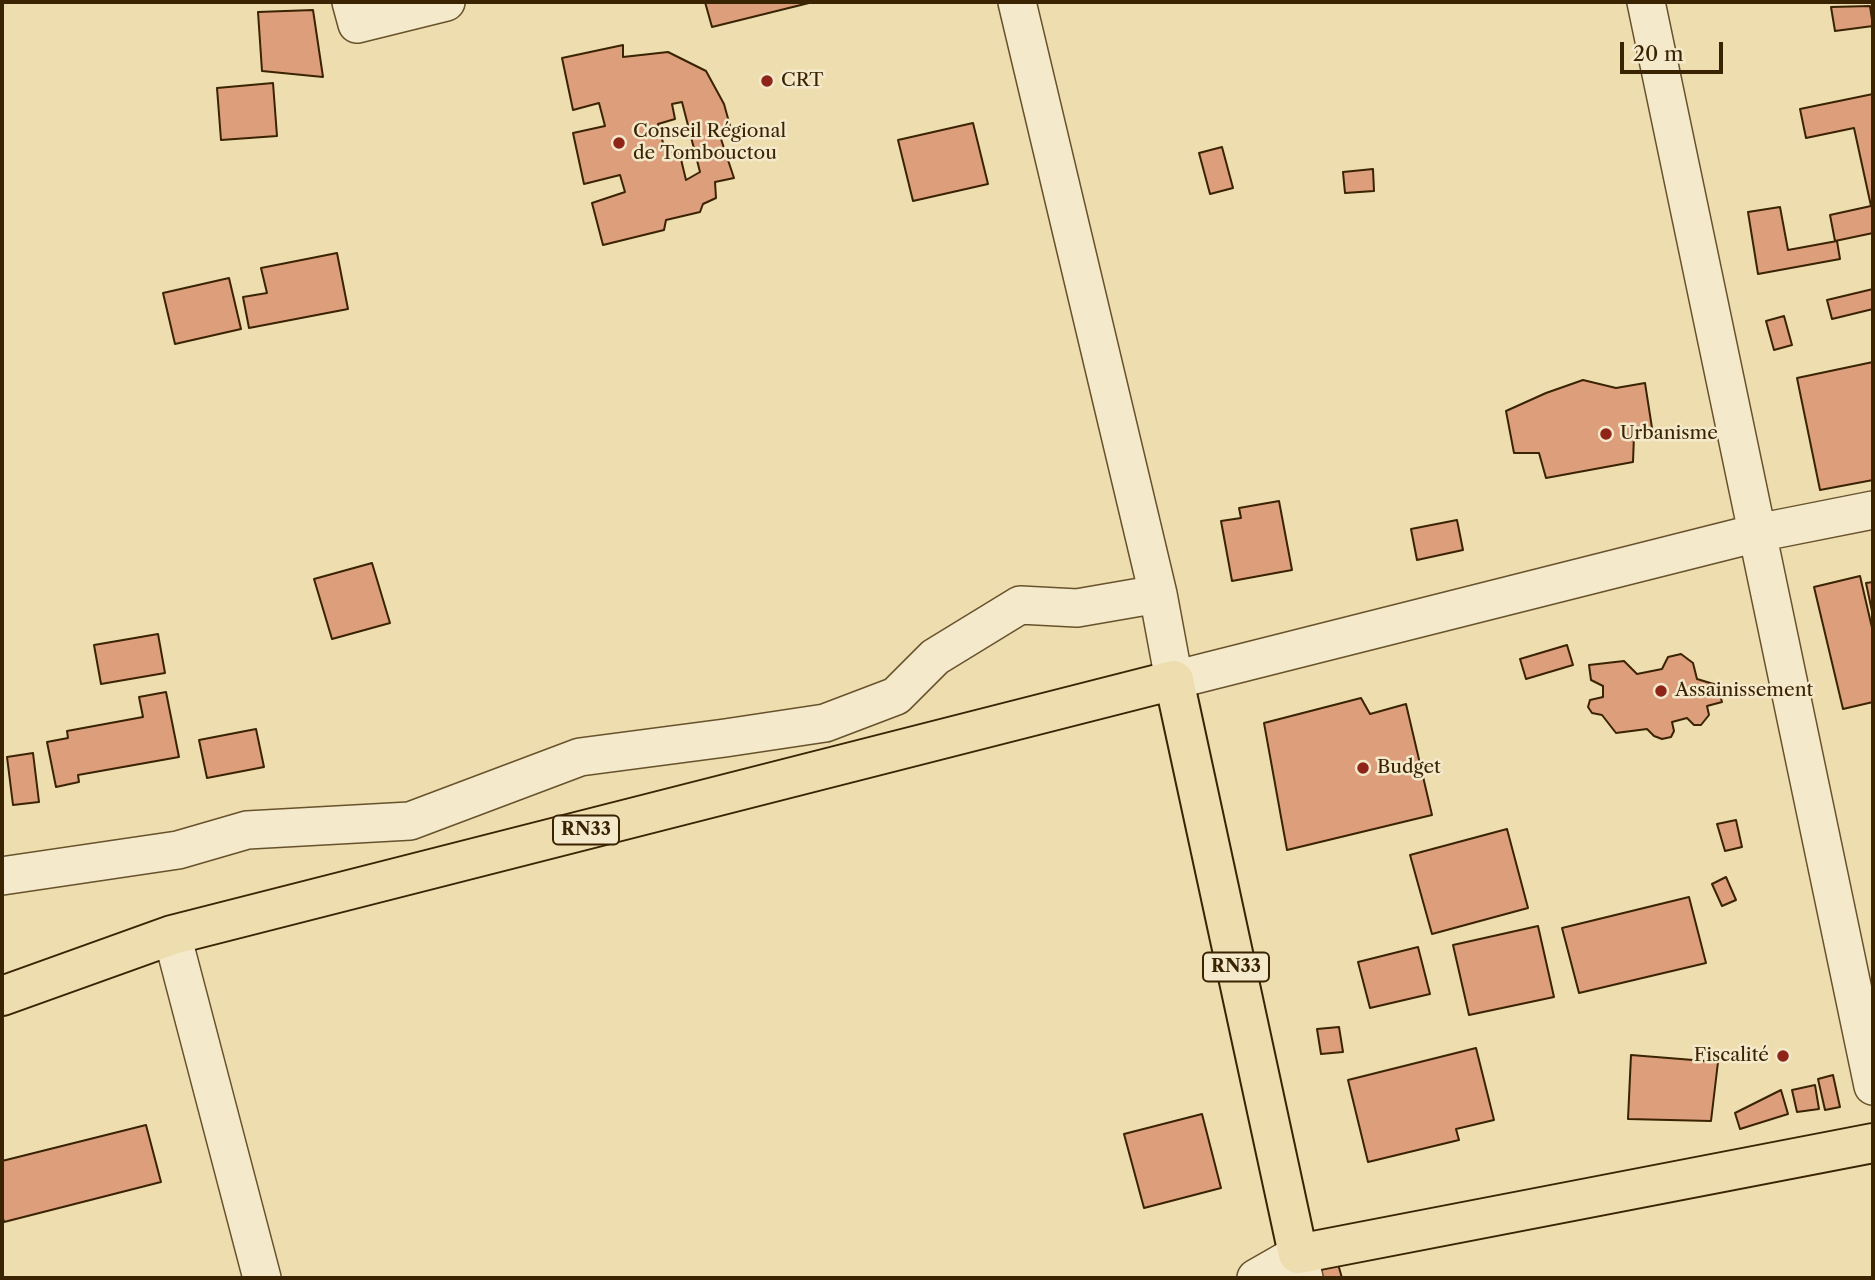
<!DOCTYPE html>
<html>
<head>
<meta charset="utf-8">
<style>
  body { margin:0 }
  #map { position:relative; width:1875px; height:1280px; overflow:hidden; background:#eeddaf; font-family:"Libre Caslon Text",serif }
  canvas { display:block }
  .frame { position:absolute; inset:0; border:4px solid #3a2300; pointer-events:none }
  .scale { position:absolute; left:1620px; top:42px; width:103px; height:32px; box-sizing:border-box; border:4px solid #3a2300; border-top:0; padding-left:9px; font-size:21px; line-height:24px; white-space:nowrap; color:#3a2300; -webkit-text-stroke:5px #f4e9cb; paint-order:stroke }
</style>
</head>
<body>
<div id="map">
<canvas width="1875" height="1280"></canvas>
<div class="frame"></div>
<div class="scale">20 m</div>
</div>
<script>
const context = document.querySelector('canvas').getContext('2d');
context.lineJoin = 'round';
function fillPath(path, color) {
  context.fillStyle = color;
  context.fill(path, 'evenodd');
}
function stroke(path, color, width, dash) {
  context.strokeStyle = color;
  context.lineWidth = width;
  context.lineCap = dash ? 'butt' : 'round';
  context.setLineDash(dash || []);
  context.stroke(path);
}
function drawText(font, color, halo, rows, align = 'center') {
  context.font = font + ' "Libre Caslon Text",serif';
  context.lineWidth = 5;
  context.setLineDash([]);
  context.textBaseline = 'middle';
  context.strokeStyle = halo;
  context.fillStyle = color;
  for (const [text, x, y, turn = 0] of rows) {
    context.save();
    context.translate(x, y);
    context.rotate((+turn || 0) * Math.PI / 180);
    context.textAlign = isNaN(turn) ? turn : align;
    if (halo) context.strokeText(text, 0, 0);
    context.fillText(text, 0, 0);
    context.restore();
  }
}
const building = new Path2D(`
  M705,2H813L712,27Z
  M1870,6L1873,26L1835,31L1831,7Z
  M313,10L323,77L262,71L258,12Z
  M623,45V57L668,52L706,71L724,104L732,133L720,136L734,178L715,182L716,198L703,204L700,212L666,220L664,230L603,245L592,203L625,192L620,175L584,184L573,133L605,126L599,103L573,110L562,58ZM682,102L700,172L686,180L679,151L666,154L658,124L675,119L672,104Z
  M273,83L277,136L221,140L217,88Z
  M1873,94V233L1835,241L1830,215L1871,206L1854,128L1806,138L1800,109Z
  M973,123L988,184L913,201L898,140Z
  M1222,147L1233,188L1210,194L1199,153Z
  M1373,169L1374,191L1345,193L1343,172Z
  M1780,207L1788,250L1837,241L1840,259L1758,274L1748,212Z
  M337,253L348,309L249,328L243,297L267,293L261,268Z
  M229,278L241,329L175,344L163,293Z
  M1873,289V309L1832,319L1827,300Z
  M1784,316L1792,345L1774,350L1766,321Z
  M1873,362V480L1820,490L1797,378Z
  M1583,380L1616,388L1645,383L1652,428L1634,435L1633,462L1546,478L1539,453H1514L1506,411L1546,393Z
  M1279,501L1292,570L1232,581L1221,521L1241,518L1239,508Z
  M1457,520L1463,550L1417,560L1411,529Z
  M372,563L390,623L332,639L314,579Z
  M1860,576L1873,632V702L1843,709L1814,587Z
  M1873,582V616L1866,583Z
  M158,634L165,673L101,684L94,645Z
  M1567,645L1573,665L1526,679L1520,659Z
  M1681,654L1693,663L1697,679L1717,685L1722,702L1707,706L1709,715L1701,725H1694L1687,718L1672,722L1674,731L1671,737L1662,739L1654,736L1647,729L1616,733L1602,715L1592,713L1588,707L1590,700L1603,697V686L1591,680L1589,665L1624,661L1637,674L1662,669L1668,657Z
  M166,692L179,757L78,775L79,782L56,787L47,742L68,738L67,731L143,717L139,697Z
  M1361,698L1370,714L1406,704L1432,815L1287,850L1264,723Z
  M256,729L264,767L207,778L199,740Z
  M33,753L39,802L13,805L7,757Z
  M1736,820L1742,847L1725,851L1717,824Z
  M1507,829L1528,908L1432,934L1410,855Z
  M1726,877L1736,900L1722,906L1712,884Z
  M1689,897L1706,963L1579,993L1562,928Z
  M1538,926L1554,997L1469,1015L1453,945Z
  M1418,947L1430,994L1370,1008L1358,962Z
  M1339,1027L1343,1052L1321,1054L1317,1029Z
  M1476,1048L1494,1120L1456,1129L1459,1140L1368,1162L1348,1080Z
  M1631,1055L1718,1062L1711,1121L1628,1119Z
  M1833,1075L1840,1107L1825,1110L1818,1079Z
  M1815,1085L1819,1109L1797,1112L1792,1090Z
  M1781,1090L1788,1114L1740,1129L1735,1113Z
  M1202,1114L1221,1188L1144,1208L1124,1134Z
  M146,1125L161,1182L4,1222L2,1215V1161Z
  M1338,1264L1342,1278H1310L1308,1270Z`);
const minor = new Path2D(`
  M351,2L357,24L446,2
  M1017,2L1158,594L1174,680L1757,533L1873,510
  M1646,2L1873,1086
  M2,876L178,850L247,830L410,821L580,757L725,738L825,723L896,696L935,657L1020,605L1077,608L1158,594
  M172,935L262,1278
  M1256,1278L1298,1254L1304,1278`);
const major = new Path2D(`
  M2,996L172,935L1174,680L1298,1254L1873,1143`);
const markers = [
  [767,81,7,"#8f2418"],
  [619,143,7,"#8f2418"],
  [1606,434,7,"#8f2418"],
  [1661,691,7,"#8f2418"],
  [1363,768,7,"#8f2418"],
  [1783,1056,7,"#8f2418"]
];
const shields = [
  [586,830,66],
  [1236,967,66]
];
const shieldNames = [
  ["RN33",586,830],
  ["RN33",1236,967]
];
const poiNames = [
  ["CRT",781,81],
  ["Conseil Régional",633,132],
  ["de Tombouctou",633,154],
  ["Urbanisme",1620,434],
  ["Assainissement",1675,691],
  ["Budget",1377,768],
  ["Fiscalité",1769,1056,"right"]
];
fillPath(building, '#dd9e7c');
stroke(building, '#3a2300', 2);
stroke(minor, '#67522c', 40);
stroke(major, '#3a2300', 42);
stroke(minor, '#f4e9cb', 37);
stroke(major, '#eeddaf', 38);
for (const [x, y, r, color] of markers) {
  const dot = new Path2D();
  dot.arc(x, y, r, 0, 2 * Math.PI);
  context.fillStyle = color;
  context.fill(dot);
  stroke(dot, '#f4e9cb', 2.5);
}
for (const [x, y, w] of shields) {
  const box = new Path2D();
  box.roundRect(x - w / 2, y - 14.5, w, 29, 5);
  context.fillStyle = '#f4e9cb';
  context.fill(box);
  stroke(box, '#3a2300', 2);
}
drawText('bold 18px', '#3a2300', null, shieldNames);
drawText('19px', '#3a2300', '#f4e9cb', poiNames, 'left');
</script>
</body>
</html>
